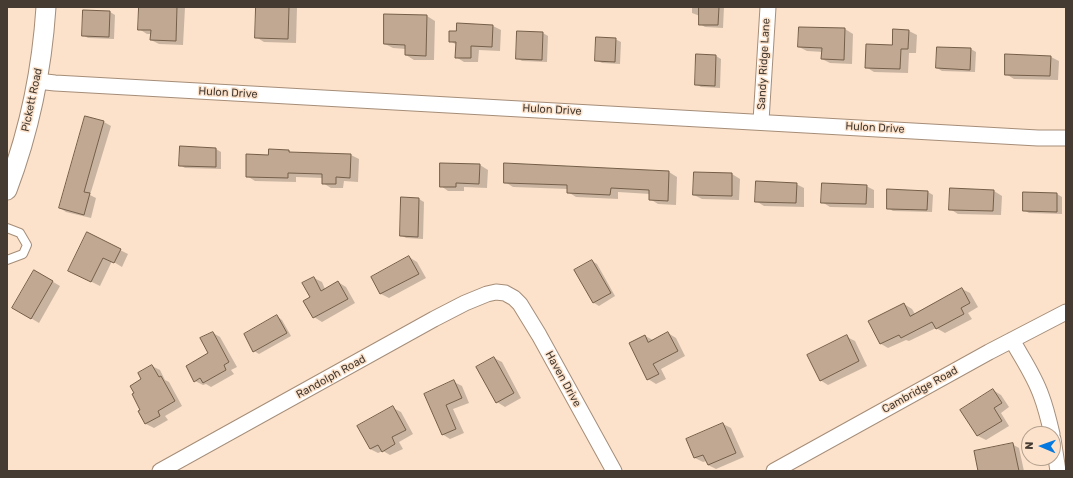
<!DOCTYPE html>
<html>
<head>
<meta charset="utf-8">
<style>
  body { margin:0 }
  #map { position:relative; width:1073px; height:478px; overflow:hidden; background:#fce2cb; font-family:Rubik,sans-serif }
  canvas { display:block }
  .frame { position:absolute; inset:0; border:8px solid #453b32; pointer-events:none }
  .north { position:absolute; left:1021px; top:426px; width:40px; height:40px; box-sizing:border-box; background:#fce2cb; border:1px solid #b39f8e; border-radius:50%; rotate:272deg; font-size:11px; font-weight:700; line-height:16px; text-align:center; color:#453b32 }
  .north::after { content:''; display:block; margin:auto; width:14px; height:18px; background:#0579e0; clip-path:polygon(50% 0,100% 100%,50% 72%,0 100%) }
</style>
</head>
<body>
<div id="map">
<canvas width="1073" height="478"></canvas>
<div class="frame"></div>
<div class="north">N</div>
</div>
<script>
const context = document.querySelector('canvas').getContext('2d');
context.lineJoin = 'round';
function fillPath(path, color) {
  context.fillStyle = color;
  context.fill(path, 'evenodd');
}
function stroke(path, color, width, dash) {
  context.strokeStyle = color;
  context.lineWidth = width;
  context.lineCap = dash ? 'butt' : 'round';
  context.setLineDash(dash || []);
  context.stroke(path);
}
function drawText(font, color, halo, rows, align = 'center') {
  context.font = font + ' Rubik,sans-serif';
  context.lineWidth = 3;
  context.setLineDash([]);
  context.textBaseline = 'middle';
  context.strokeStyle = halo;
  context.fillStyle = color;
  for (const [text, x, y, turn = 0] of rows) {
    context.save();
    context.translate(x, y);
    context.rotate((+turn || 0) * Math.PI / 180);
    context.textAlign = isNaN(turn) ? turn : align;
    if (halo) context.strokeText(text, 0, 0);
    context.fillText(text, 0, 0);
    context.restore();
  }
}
const shadow = new Path2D(`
  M140,7H183L185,8L183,45L159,44L151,40L152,34H147L139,29Z
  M257,7L297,8L296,43L264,42L256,37Z
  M692,7H724L723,28L705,27L700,24V16L692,13Z
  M84,11L110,12L115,15L114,39L88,38L83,35Z
  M385,15L427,16L435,21L434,60H414L406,55V49L393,48L385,44Z
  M493,26L501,30L500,51L479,50L478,62H464L456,57L457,45L450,41Z
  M800,28L845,29L853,34L852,64L830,63L822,59L823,52L807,51L799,47Z
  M909,31L917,35L916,53H909L908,73L874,72L866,67L893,46Z
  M518,32L543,33L548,36L547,62L522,61L517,58Z
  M615,39L621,42L620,64L602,63L596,60Z
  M971,49L976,52L975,72L942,71L937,68Z
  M716,56L721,59L720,88L701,87L696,84Z
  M1051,57L1059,61L1058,80L1014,79L1006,74Z
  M85,117L104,122L111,126L90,195L96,198L91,218L66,212L60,208Z
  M216,149L221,152V169L185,168L180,165Z
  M289,151L291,153L351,155L359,159L358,182L344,181L343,188H331L323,183V178L296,177V182L255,181L247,176L269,156Z
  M505,164L669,172L677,177L676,205L658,204L650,199V194L618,192V199L576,197L568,192V189L513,187L505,182Z
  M480,165L488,170L487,188L464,187V191H448L441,186Z
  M695,173L732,174L740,179L739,200L702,199L694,195Z
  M796,184L804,188V207L764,206L756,201Z
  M866,186L874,190V208L830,207L822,202Z
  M994,191L1002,196L1001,215L958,214L950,209Z
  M928,192L933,195L932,212L893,211L888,208Z
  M1024,193L1057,194L1062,197V214L1029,213L1024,210Z
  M402,198L419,199L424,202L423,239L406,238L401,235Z
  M120,250L128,254L122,267L112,261L100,286L70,271Z
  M409,257L417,262L426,278L389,298L381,294L372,277Z
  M592,261L597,264L615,296L599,306L594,303L576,270Z
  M35,271L60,286L39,323L14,308Z
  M314,278L322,282L325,289L338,282L346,287L355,303L322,322L314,317L311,298Z
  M962,289L970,293L978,307L968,313L972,319L945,333L936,328L909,341L906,340L888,348L881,344L904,304L912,309L915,314Z
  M277,316L282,320L291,336L259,354L254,351Z
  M213,333L220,337L237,367L231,370L234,374L211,387L206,384L203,385L195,381L210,353Z
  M668,333L676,338L685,356L661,369L666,379L656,384L648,379L645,336L653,340Z
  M847,337L855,341L867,366L828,385L820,380Z
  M494,358L502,362L521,398L505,407L497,402Z
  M152,366L160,370L165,380L169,382L182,406L165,416L168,420L154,428L146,424L139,411L142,410V380Z
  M454,382L462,386L469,403L453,409L464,433L450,439L442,434L425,394Z
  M993,390L1001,395L1009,407L1001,413L1009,426L986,440L978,436L962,410Z
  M393,408L401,412L413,434L399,442L403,449L390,455L383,451L378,453L370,449Z
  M723,424L731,428L744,457L716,469L708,465L707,461L703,462L695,458L687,440Z
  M1012,444L1019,448L1024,471H979Z`);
const building = new Path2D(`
  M139,7H177L176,41L150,40L151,30H138Z
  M256,7H289L288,39L255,38Z
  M699,7H719L718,25H699Z
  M83,10L110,11L109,37L82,36Z
  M384,14L427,15L426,56L405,55V45L384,44Z
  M457,23L493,25L492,47L471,46V58H455L456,42H449V31H456Z
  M799,27L845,28L844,60L821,59L822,48L798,47Z
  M893,29L909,30L908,49H901L900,69L865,68L866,44L892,45Z
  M517,31L543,32L542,60L516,59Z
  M596,37L616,38L615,62L595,61Z
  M937,47L971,48L970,70L936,68Z
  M696,54L716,55L715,86L695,85Z
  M1005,54L1051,56L1050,76L1005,75Z
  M85,116L104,121L84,192L90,193L84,215L59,208Z
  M180,146L216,148V167L179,166Z
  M269,149L289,150V152L351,154L350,178L336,177V184H322V174L288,173V178L246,177V154L268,155Z
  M440,163L480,164L479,184L456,183V187H440Z
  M504,163L669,171L668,201L649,200V190L611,188L610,195L567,193V185L504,183Z
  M694,172L732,173V196L693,195Z
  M756,181L797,183L796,203L755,202Z
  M822,183L867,185L866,204L821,203Z
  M950,188L994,190L993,211L949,210Z
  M887,189L928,191L927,210L887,209Z
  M1023,192L1057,193V212L1023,211Z
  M401,197L419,198L418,237L400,236Z
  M87,232L121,249L114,263L103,258L91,282L68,271Z
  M409,256L419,274L380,294L371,277Z
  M592,260L611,293L593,303L574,270Z
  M34,270L53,281L31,319L12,308Z
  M314,277L321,291L338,281L348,299L313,318L303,301L310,297L302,283Z
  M962,288L970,303L961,308L964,314L936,329L932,322L901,338L899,335L880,344L868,321L904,303L910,316Z
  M277,315L287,333L253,352L244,334Z
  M213,332L229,362L224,365L226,370L203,383L200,378L194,382L186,366L208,353L200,338Z
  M668,332L678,351L653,364L659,374L647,380L629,343L645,335L648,342Z
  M847,335L859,361L820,381L807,355Z
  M494,357L514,393L496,403L476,367Z
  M152,365L159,377L161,376L175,401L158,411L160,416L145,424L138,411L140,410L132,394L134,393L130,386L141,379L138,373Z
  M454,380L462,398L446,405L456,429L442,435L424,394Z
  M993,389L1002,403L994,408L1002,421L977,436L960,410Z
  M393,406L406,430L392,437L395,444L382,452L378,445L370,449L357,426Z
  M723,423L736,453L708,465L703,455L694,458L686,439Z
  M1013,443L1019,471H978L974,451Z`);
const service = new Path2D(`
  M7,228L20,233L27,245L23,254L7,260`);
const minor = new Path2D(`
  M37,81L55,83C382,102 710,118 1038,138H1066
  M761,121L768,7
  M1012,340C1022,358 1034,375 1041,395C1046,408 1049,421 1052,434
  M1053,439L1058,471
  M160,471L434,319L465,303L487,294L496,292L505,293L514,298L520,304L539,335L614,471
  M774,471L989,352L1066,312`);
const tertiary = new Path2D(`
  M7,190C29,132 42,69 46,7`);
const streetNames = [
  ["Sandy Ridge Lane",764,64,-87],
  ["Hulon Drive",228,93,3],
  ["Pickett Road",32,100,-78],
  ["Hulon Drive",552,110,3],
  ["Hulon Drive",875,128,3],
  ["Randolph Road",331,377,-29],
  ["Haven Drive",563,379,61],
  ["Cambridge Road",920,390,-29]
];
fillPath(shadow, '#0003');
fillPath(building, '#c0a892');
stroke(building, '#745e49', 1);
stroke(service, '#a58d78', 10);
stroke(minor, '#a58d78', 17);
stroke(tertiary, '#a58d78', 21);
stroke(service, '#fff', 8);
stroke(minor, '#fff', 15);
stroke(tertiary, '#fff', 19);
drawText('11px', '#453b32', '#fce2cb', streetNames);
</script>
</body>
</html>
